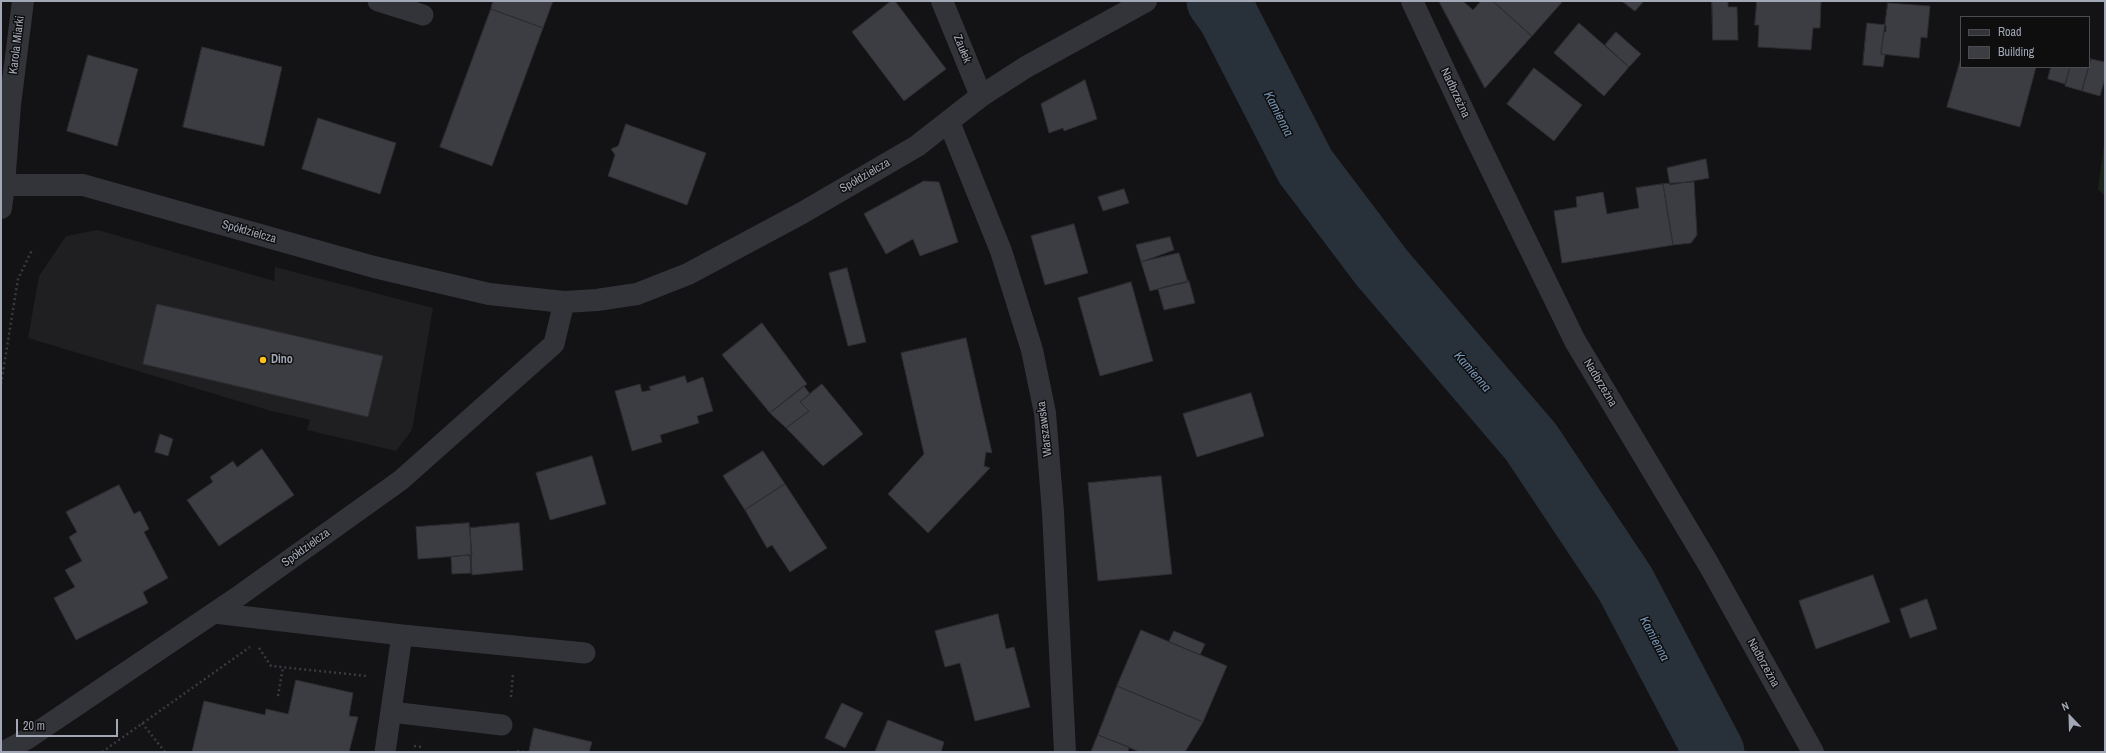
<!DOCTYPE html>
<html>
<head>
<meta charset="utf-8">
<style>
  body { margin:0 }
  #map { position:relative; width:2106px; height:753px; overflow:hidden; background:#131214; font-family:"Archivo Narrow",sans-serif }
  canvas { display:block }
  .frame { position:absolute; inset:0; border:2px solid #a3a8b6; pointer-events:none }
  .legend { position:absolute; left:1960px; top:16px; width:130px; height:52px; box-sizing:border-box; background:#0e0e0f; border:1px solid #4a4c52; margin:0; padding:5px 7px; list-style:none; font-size:12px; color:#a3a8b6 }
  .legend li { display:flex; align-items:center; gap:8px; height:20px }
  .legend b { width:20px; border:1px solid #4a4c52 }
  .north { position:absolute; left:2050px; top:697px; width:40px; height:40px; -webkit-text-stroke:3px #0e0e0f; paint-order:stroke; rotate:337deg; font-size:11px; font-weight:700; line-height:16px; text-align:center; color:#a3a8b6 }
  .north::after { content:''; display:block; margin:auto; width:14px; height:18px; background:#a3a8b6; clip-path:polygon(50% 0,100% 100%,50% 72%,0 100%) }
  .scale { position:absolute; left:16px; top:719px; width:102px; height:18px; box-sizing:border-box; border:2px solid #a3a8b6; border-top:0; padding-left:5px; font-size:12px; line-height:14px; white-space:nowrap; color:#a3a8b6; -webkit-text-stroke:3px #0e0e0f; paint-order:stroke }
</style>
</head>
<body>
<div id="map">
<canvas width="2106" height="753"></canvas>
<div class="frame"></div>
<ul class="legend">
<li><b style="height:5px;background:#33343a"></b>Road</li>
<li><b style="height:11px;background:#3c3d42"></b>Building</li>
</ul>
<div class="north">N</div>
<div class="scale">20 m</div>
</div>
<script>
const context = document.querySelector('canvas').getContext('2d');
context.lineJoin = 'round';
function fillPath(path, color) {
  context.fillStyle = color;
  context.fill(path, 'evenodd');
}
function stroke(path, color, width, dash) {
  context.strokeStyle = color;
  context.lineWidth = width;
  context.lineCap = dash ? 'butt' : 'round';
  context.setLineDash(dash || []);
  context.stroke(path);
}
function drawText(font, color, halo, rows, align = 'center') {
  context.font = font + ' "Archivo Narrow",sans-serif';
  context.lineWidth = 3;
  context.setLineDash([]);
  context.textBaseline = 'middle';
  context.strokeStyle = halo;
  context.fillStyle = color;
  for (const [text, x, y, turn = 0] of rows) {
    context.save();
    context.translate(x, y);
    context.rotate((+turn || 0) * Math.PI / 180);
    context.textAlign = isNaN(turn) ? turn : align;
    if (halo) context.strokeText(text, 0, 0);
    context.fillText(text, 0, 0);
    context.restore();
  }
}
const built = new Path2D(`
  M98,230L274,281L275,267L433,308L412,430L396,451L307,430L310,420L268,410L28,338L39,276L66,236Z`);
const green = new Path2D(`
  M2105,136V196L2098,189Z`);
const river = new Path2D(`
  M1217,1L1228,16L1305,166L1382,268L1531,442L1625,583L1714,752`);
const building = new Path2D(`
  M493,1H553L543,28L491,9Z
  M891,1H895L946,69L904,101L852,32Z
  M1439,1H1463L1473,10L1481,1H1493L1532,36L1485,88Z
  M1493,1H1563L1532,36Z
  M1622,1H1644L1635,11Z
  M1712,1H1728V7H1737L1738,40H1713Z
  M1757,1H1821L1820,28H1813L1811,50L1758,47L1759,25H1755Z
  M1888,3L1930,6L1927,38L1921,37L1919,58L1881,54Z
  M491,9L543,28L492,166L440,147Z
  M1579,23L1629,67L1604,96L1554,53Z
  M1867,23L1886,25V32H1884L1881,54L1885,55L1883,67L1863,65Z
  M1616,32L1641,54L1629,67L1605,45Z
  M202,47L282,67L264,146L183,127Z
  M88,55L138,69L117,146L67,131Z
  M1961,58V67H2036L2020,127L1947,107Z
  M2089,58L2091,59L2082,91L2065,86L2070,67H2089Z
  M2091,59L2105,62V78L2100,96L2082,91Z
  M2051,67H2070L2065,84L2048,79Z
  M1534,68L1582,105L1554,141L1507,104Z
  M1085,80L1097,119L1064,131L1063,128L1049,133L1041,104Z
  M318,118L396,143L380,194L302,169Z
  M626,124L706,153L687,205L608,176L615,155L611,149L618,146Z
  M1706,159L1709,178L1670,185L1667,168Z
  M924,181L939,182L958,242L920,256L913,239L886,254L864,214Z
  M1694,182L1697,235L1691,243L1673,245L1663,184Z
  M1663,184L1673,245L1562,263L1554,211L1577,207L1576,197L1603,192L1607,214L1639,208L1636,188Z
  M1124,189L1129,203L1103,211L1098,197Z
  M1074,224L1088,273L1045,285L1031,236Z
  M1170,237L1174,250L1141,262L1136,245Z
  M1179,253L1188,282L1150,291L1141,262Z
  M847,268L866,342L848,346L829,273Z
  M1189,281L1195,303L1164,310L1158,289Z
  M1131,282L1153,361L1100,376L1078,298Z
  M157,304L383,356L368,417L143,364Z
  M762,323L807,384L770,413L722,355Z
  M966,338L992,453L986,452L984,466L990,468L928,533L888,494L924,454L901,353Z
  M685,376L687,383L703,377L713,411L697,416L699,423L660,435L662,442L632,451L615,391L640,384L642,392L651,390L649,387Z
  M822,384L863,434L823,466L786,428L809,411L800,402Z
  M804,386L810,394L800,402L809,411L786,428L770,413Z
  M1251,393L1264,436L1197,457L1183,414Z
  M160,434L173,439L168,456L155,452Z
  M262,449L294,495L219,546L187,500L213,482L210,477L233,461L237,467Z
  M763,451L785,484L745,510L723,476Z
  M592,456L606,504L550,520L536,473Z
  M1161,476L1172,574L1098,581L1088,483Z
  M785,484L827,548L790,572L772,545L767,548L745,510Z
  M119,485L134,514L140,511L149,529L144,532L168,578L143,592L148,603L76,640L54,598L75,587L65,570L82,561L69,537L77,532L66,512Z
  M469,523L472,555L418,559L416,527Z
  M519,523L523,570L472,575L470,528Z
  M470,555L471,573L452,574L451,557Z
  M1873,575L1890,622L1816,649L1799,601Z
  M1927,599L1937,629L1910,638L1900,609Z
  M998,614L1006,649L1014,647L1030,707L975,721L960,663L945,667L935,631Z
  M1141,630L1227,666L1203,722L1117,686Z
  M1174,631L1205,644L1200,655L1169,642Z
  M296,680L353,693L349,716L358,717L349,752H192L204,701L265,715L266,709L288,714Z
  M1117,686L1203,722L1185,752H1140L1098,735Z
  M842,703L863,713L845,748L825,738Z
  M888,720L944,742L941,752H875Z
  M534,728L592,742L589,752H529Z
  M1098,735L1129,747L1128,752H1091Z`);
const path = new Path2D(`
  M1,384L18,279L32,250
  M259,648L271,666L367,676
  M278,696L283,667
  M511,697L513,674
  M142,723L165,752
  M414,746L421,747L422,744
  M517,751L524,752
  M102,752L250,647`);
const service = new Path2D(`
  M378,1L423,15
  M214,613L402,635L385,752
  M402,635L585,653
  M391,712L502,725
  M3,752L27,739L236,598L401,480L554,344L564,302`);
const minor = new Path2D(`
  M942,1L981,96
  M1412,1L1475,136L1575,341L1709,565L1813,752
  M949,122L1001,251L1032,350L1045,413L1053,512L1065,752
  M4,185L10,105L23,1`);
const tertiary = new Path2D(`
  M1,208L4,185H83L374,267L489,294L564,302L597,300L637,294L688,274L802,213L917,146L981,96L1026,67L1146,1`);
const markers = [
  [263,360,4,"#ffc120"]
];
const streetNames = [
  ["Karola Miarki",17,45,-83],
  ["Zaułek",962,49,68],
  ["Nadbrzeżna",1455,93,65],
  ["Spółdzielcza",865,176,-30],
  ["Spółdzielcza",249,232,16],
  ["Nadbrzeżna",1600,383,59],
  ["Warszawska",1045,429,-97],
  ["Spółdzielcza",306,548,-36],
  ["Nadbrzeżna",1763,663,61]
];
const poiNames = [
  ["Dino",271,360]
];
const waterNames = [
  ["Kamienna",1278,114,63],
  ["Kamienna",1472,372,49],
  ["Kamienna",1654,639,62]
];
fillPath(built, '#1f1e21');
fillPath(green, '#1a231c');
stroke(river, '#283039', 61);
fillPath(building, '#3c3d42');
stroke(building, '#2d2c31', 1);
stroke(path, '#393b41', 2.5, [2, 3]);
stroke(service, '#33343a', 21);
stroke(minor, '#33343a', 22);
stroke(tertiary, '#33343a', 22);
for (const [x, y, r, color] of markers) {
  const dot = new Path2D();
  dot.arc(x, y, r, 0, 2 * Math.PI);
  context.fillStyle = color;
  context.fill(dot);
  stroke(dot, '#0e0e0f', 1.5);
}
drawText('12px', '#a3a8b6', '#0e0e0f', streetNames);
drawText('bold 12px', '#a3a8b6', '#0e0e0f', poiNames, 'left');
drawText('italic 13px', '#7694b5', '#0e0e0f', waterNames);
</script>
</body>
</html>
